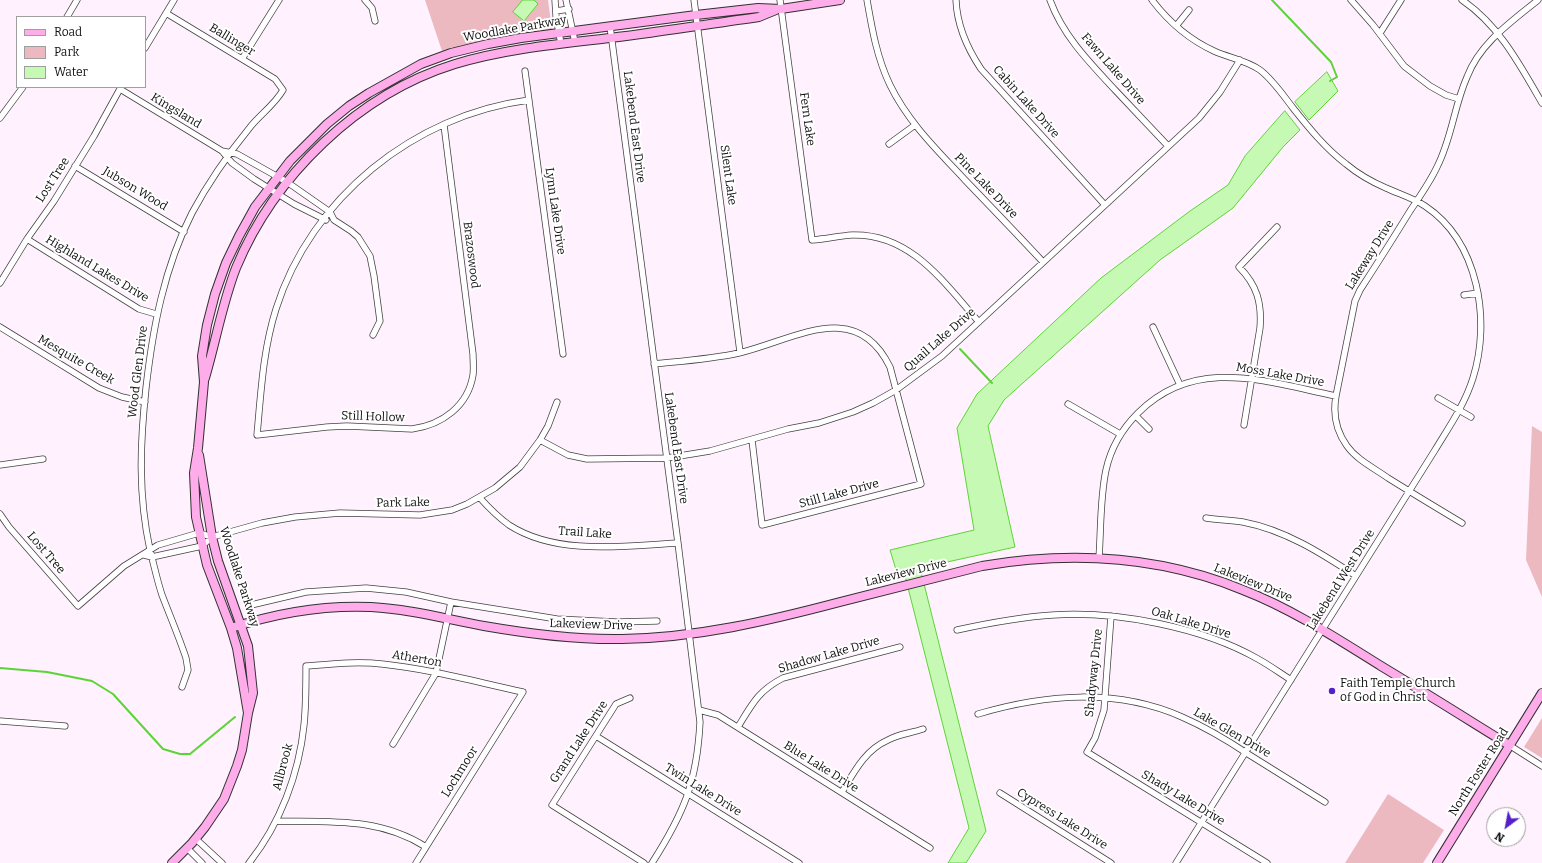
<!DOCTYPE html>
<html>
<head>
<meta charset="utf-8">
<style>
  body { margin:0 }
  #map { position:relative; width:1542px; height:863px; overflow:hidden; background:#fff1fd; font-family:Bitter,serif }
  canvas { display:block }
  .legend { position:absolute; left:16px; top:16px; width:130px; height:72px; box-sizing:border-box; background:#fff; border:1px solid #9f9f9f; margin:0; padding:5px 7px; list-style:none; font-size:12px; color:#0f0f0f }
  .legend li { display:flex; align-items:center; gap:8px; height:20px }
  .legend b { width:20px; border:1px solid #9f9f9f }
  .north { position:absolute; left:1486px; top:807px; width:40px; height:40px; box-sizing:border-box; background:#fff; border:1px solid #9f9f9f; border-radius:50%; rotate:212deg; font-size:11px; font-weight:700; line-height:16px; text-align:center; color:#0f0f0f }
  .north::after { content:''; display:block; margin:auto; width:14px; height:18px; background:#5520c7; clip-path:polygon(50% 0,100% 100%,50% 72%,0 100%) }
</style>
</head>
<body>
<div id="map">
<canvas width="1542" height="863"></canvas>
<ul class="legend">
<li><b style="height:5px;background:#ffacea"></b>Road</li>
<li><b style="height:11px;background:#ecb9c0"></b>Park</li>
<li><b style="height:11px;background:#c6f9b4"></b>Water</li>
</ul>
<div class="north">N</div>
</div>
<script>
const context = document.querySelector('canvas').getContext('2d');
context.lineJoin = 'round';
function fillPath(path, color) {
  context.fillStyle = color;
  context.fill(path, 'evenodd');
}
function stroke(path, color, width, dash) {
  context.strokeStyle = color;
  context.lineWidth = width;
  context.lineCap = dash ? 'butt' : 'round';
  context.setLineDash(dash || []);
  context.stroke(path);
}
function drawText(font, color, halo, rows, align = 'center') {
  context.font = font + ' Bitter,serif';
  context.lineWidth = 4;
  context.setLineDash([]);
  context.textBaseline = 'middle';
  context.strokeStyle = halo;
  context.fillStyle = color;
  for (const [text, x, y, turn = 0] of rows) {
    context.save();
    context.translate(x, y);
    context.rotate((+turn || 0) * Math.PI / 180);
    context.textAlign = isNaN(turn) ? turn : align;
    if (halo) context.strokeText(text, 0, 0);
    context.fillText(text, 0, 0);
    context.restore();
  }
}
const green = new Path2D(`
  M425,0H548L552,30L488,39L454,49L453,47L442,51Z
  M1532,426L1542,432V597L1526,560Z
  M1542,718V758L1524,747Z
  M1388,794L1444,830L1423,863H1345Z`);
const water = new Path2D(`
  M523,0H534L538,4L524,21L513,12Z
  M1327,72L1338,91L1309,120L1295,102Z
  M1285,111L1300,130L1283,147L1233,208L1160,260L1004,400L988,426L1015,547L920,568L986,831L966,863H948L969,828L904,572L897,573L890,550L974,530L957,428L977,394L1101,278L1190,211L1228,185L1245,156Z`);
const stream = new Path2D(`
  M1272,0L1331,62L1337,77L1330,81
  M960,349L992,383
  M0,668L47,672L92,681L113,694L163,749L180,754H190L235,717`);
const street = new Path2D(`
  M365,0L372,8L375,21
  M555,0L556,16L561,44
  M566,0L575,42
  M694,0L740,352
  M780,0L812,240C825,239 839,236 852,235C911,233 944,283 979,322
  M867,0C872,29 877,58 890,85C908,122 937,150 965,180C991,207 1017,234 1043,262
  M956,0C957,26 967,48 981,69L1105,205
  M1050,0C1063,36 1090,63 1116,91C1133,109 1151,128 1168,146
  M1152,0C1168,21 1190,40 1214,51C1229,58 1246,60 1260,70C1273,80 1283,95 1293,108C1309,128 1325,148 1346,164C1358,174 1372,182 1386,188C1399,194 1413,198 1425,206C1479,242 1491,321 1473,378C1465,404 1449,427 1435,450L1176,863
  M1351,0L1373,25L1404,66L1430,86L1446,95L1459,99
  M1462,0C1499,25 1520,65 1542,103
  M556,11L569,9
  M166,13L275,79L283,90C275,104 261,114 251,126C229,153 208,183 192,213C164,268 153,327 146,388C140,444 138,494 150,550C154,565 157,580 162,595C170,616 179,637 186,658L188,670L182,687
  M67,17L77,0
  M610,26L678,543L700,722C697,782 684,813 652,863
  M1176,26L1189,10
  M1380,33L1401,0
  M145,48L174,0
  M242,59L279,0
  M525,71L563,354
  M120,89L222,151L232,163L254,179L294,204L326,220
  M0,118L23,87
  M444,125L473,354C473,361 474,368 473,375C468,406 442,425 412,429L347,426L327,427L257,435C261,392 263,350 276,309C311,198 414,115 529,100
  M889,144L915,125
  M222,151L237,154L287,182L330,212L334,220L351,231L358,237L370,256L374,276L380,321L373,335
  M75,166L184,232
  M27,239L139,309L156,314
  M0,283L27,239L54,201L94,136L121,87
  M1464,295L1478,293
  M0,327L99,388L122,397L145,402
  M1153,327L1180,385
  M654,364C683,361 712,359 739,353C794,340 856,297 890,367L921,484L762,525L752,440
  M1438,398L1471,417
  M1068,404L1120,434
  M1136,416L1149,429
  M1244,425L1260,328C1262,303 1257,285 1239,267L1277,227
  M540,440L568,455L587,459L667,458L710,451L788,429L819,423L853,412L873,403L896,390L942,356L1199,118L1220,92L1240,60
  M0,465L43,459
  M480,498C489,508 498,517 509,525C557,556 624,546 678,543
  M0,514L9,527L78,606L124,566L158,545L199,533L212,537
  M1206,518C1218,520 1230,520 1243,522C1285,530 1321,553 1356,576
  M1462,523C1437,508 1412,493 1388,478C1374,468 1357,460 1347,446C1336,431 1333,413 1336,396L1355,301L1360,290C1377,264 1394,237 1410,211C1420,196 1430,182 1437,167C1452,138 1454,106 1467,77C1480,43 1511,22 1538,0
  M144,555L152,557L202,546L212,537L262,523L295,517L340,513L420,515L452,510L467,504L495,488L520,467L540,440L548,426L557,402
  M1099,558C1101,529 1100,498 1106,470C1111,447 1122,429 1138,413C1196,355 1267,382 1336,396
  M451,602L557,619L617,622L657,621
  M251,605L306,592L366,588L406,592L451,602L436,673L393,744
  M1111,616L1104,710L1095,738L1087,752L1267,863
  M957,630C989,623 1021,617 1053,615C1117,611 1202,627 1258,659C1269,665 1280,673 1291,680
  M630,698L616,704L552,805L644,863
  M699,710L718,715L930,848
  M978,714C1046,694 1116,688 1182,717C1205,727 1227,740 1248,754C1274,770 1299,786 1325,802
  M0,721L65,726
  M738,727C752,704 758,691 783,678L900,647
  M596,736L799,863
  M1509,745L1542,766
  M842,792C854,772 865,750 888,740C898,734 912,733 923,729
  M1000,793L1111,863
  M276,821C329,822 379,817 426,847
  M196,839L222,863
  M187,848L202,863
  M249,863C280,824 299,774 304,725C306,706 306,686 306,666C331,664 357,661 382,664C430,669 476,682 523,692L416,863`);
const secondary = new Path2D(`
  M205,378C216,341 222,304 236,268C274,176 358,94 455,64C505,49 558,44 610,38C660,32 709,24 759,17L776,10
  M231,628C276,613 324,605 371,607C409,609 446,619 484,626C530,634 575,640 622,639C696,638 768,621 840,602C888,590 935,578 982,566C1070,551 1160,556 1243,590C1292,609 1336,638 1381,666C1424,692 1467,719 1509,745
  M248,713L237,648L231,628L207,565L196,517L194,473L198,448L204,382L202,356L207,325L215,294L226,263L239,236L255,207L290,161L327,124L349,106L369,93L421,64L451,53L488,44L521,38L696,15L758,8L781,9L840,0
  M172,863L192,843L205,827L224,799L237,766L242,750L248,713L253,693L248,646L218,561L212,537L199,455
  M1437,863L1542,693`);
const markers = [
  [1332,691,4,"#5520c7"]
];
const streetNames = [
  ["Woodlake Parkway",515,29,-10],
  ["Ballinger",232,40,31],
  ["Fawn Lake Drive",1113,69,49],
  ["Cabin Lake Drive",1026,102,48],
  ["Kingsland",176,111,31],
  ["Fern Lake",807,119,82],
  ["Lakebend East Drive",634,127,83],
  ["Silent Lake",728,175,82],
  ["Lost Tree",53,180,-57],
  ["Pine Lake Drive",986,186,46],
  ["Jubson Wood",135,189,31],
  ["Lynn Lake Drive",555,211,82],
  ["Brazoswood",471,255,83],
  ["Lakeway Drive",1370,255,-58],
  ["Highland Lakes Drive",97,269,31],
  ["Quail Lake Drive",940,340,-41],
  ["Mesquite Creek",76,360,30],
  ["Wood Glen Drive",138,372,-83],
  ["Moss Lake Drive",1280,375,10],
  ["Still Hollow",373,417,2],
  ["Lakebend East Drive",676,448,82],
  ["Still Lake Drive",839,494,-15],
  ["Park Lake",403,503,-1],
  ["Trail Lake",585,533,4],
  ["Lost Tree",46,553,49],
  ["Lakeview Drive",906,573,-14],
  ["Woodlake Parkway",239,577,72],
  ["Lakebend West Drive",1341,580,-58],
  ["Lakeview Drive",1253,583,22],
  ["Oak Lake Drive",1191,623,17],
  ["Lakeview Drive",591,625,2],
  ["Shadow Lake Drive",829,655,-16],
  ["Atherton",417,659,10],
  ["Shadyway Drive",1094,673,-84],
  ["Lake Glen Drive",1232,733,30],
  ["Grand Lake Drive",579,742,-57],
  ["Allbrook",283,767,-75],
  ["Blue Lake Drive",821,767,32],
  ["Lochmoor",460,772,-58],
  ["North Foster Road",1479,772,-58],
  ["Twin Lake Drive",703,790,32],
  ["Shady Lake Drive",1183,798,31],
  ["Cypress Lake Drive",1062,819,32]
];
const poiNames = [
  ["Faith Temple Church",1340,684],
  ["of God in Christ",1340,698]
];
fillPath(green, '#ecb9c0');
fillPath(water, '#c6f9b4');
stroke(water, '#5cd437', 1);
stroke(stream, '#5cd437', 2);
stroke(street, '#424242', 7);
stroke(secondary, '#313131', 10);
stroke(street, '#fff', 5.5);
stroke(secondary, '#ffacea', 8);
for (const [x, y, r, color] of markers) {
  const dot = new Path2D();
  dot.arc(x, y, r, 0, 2 * Math.PI);
  context.fillStyle = color;
  context.fill(dot);
  stroke(dot, '#fff', 1.5);
}
drawText('12px', '#0f0f0f', '#fff', streetNames);
drawText('12px', '#0f0f0f', '#fff', poiNames, 'left');
</script>
</body>
</html>
